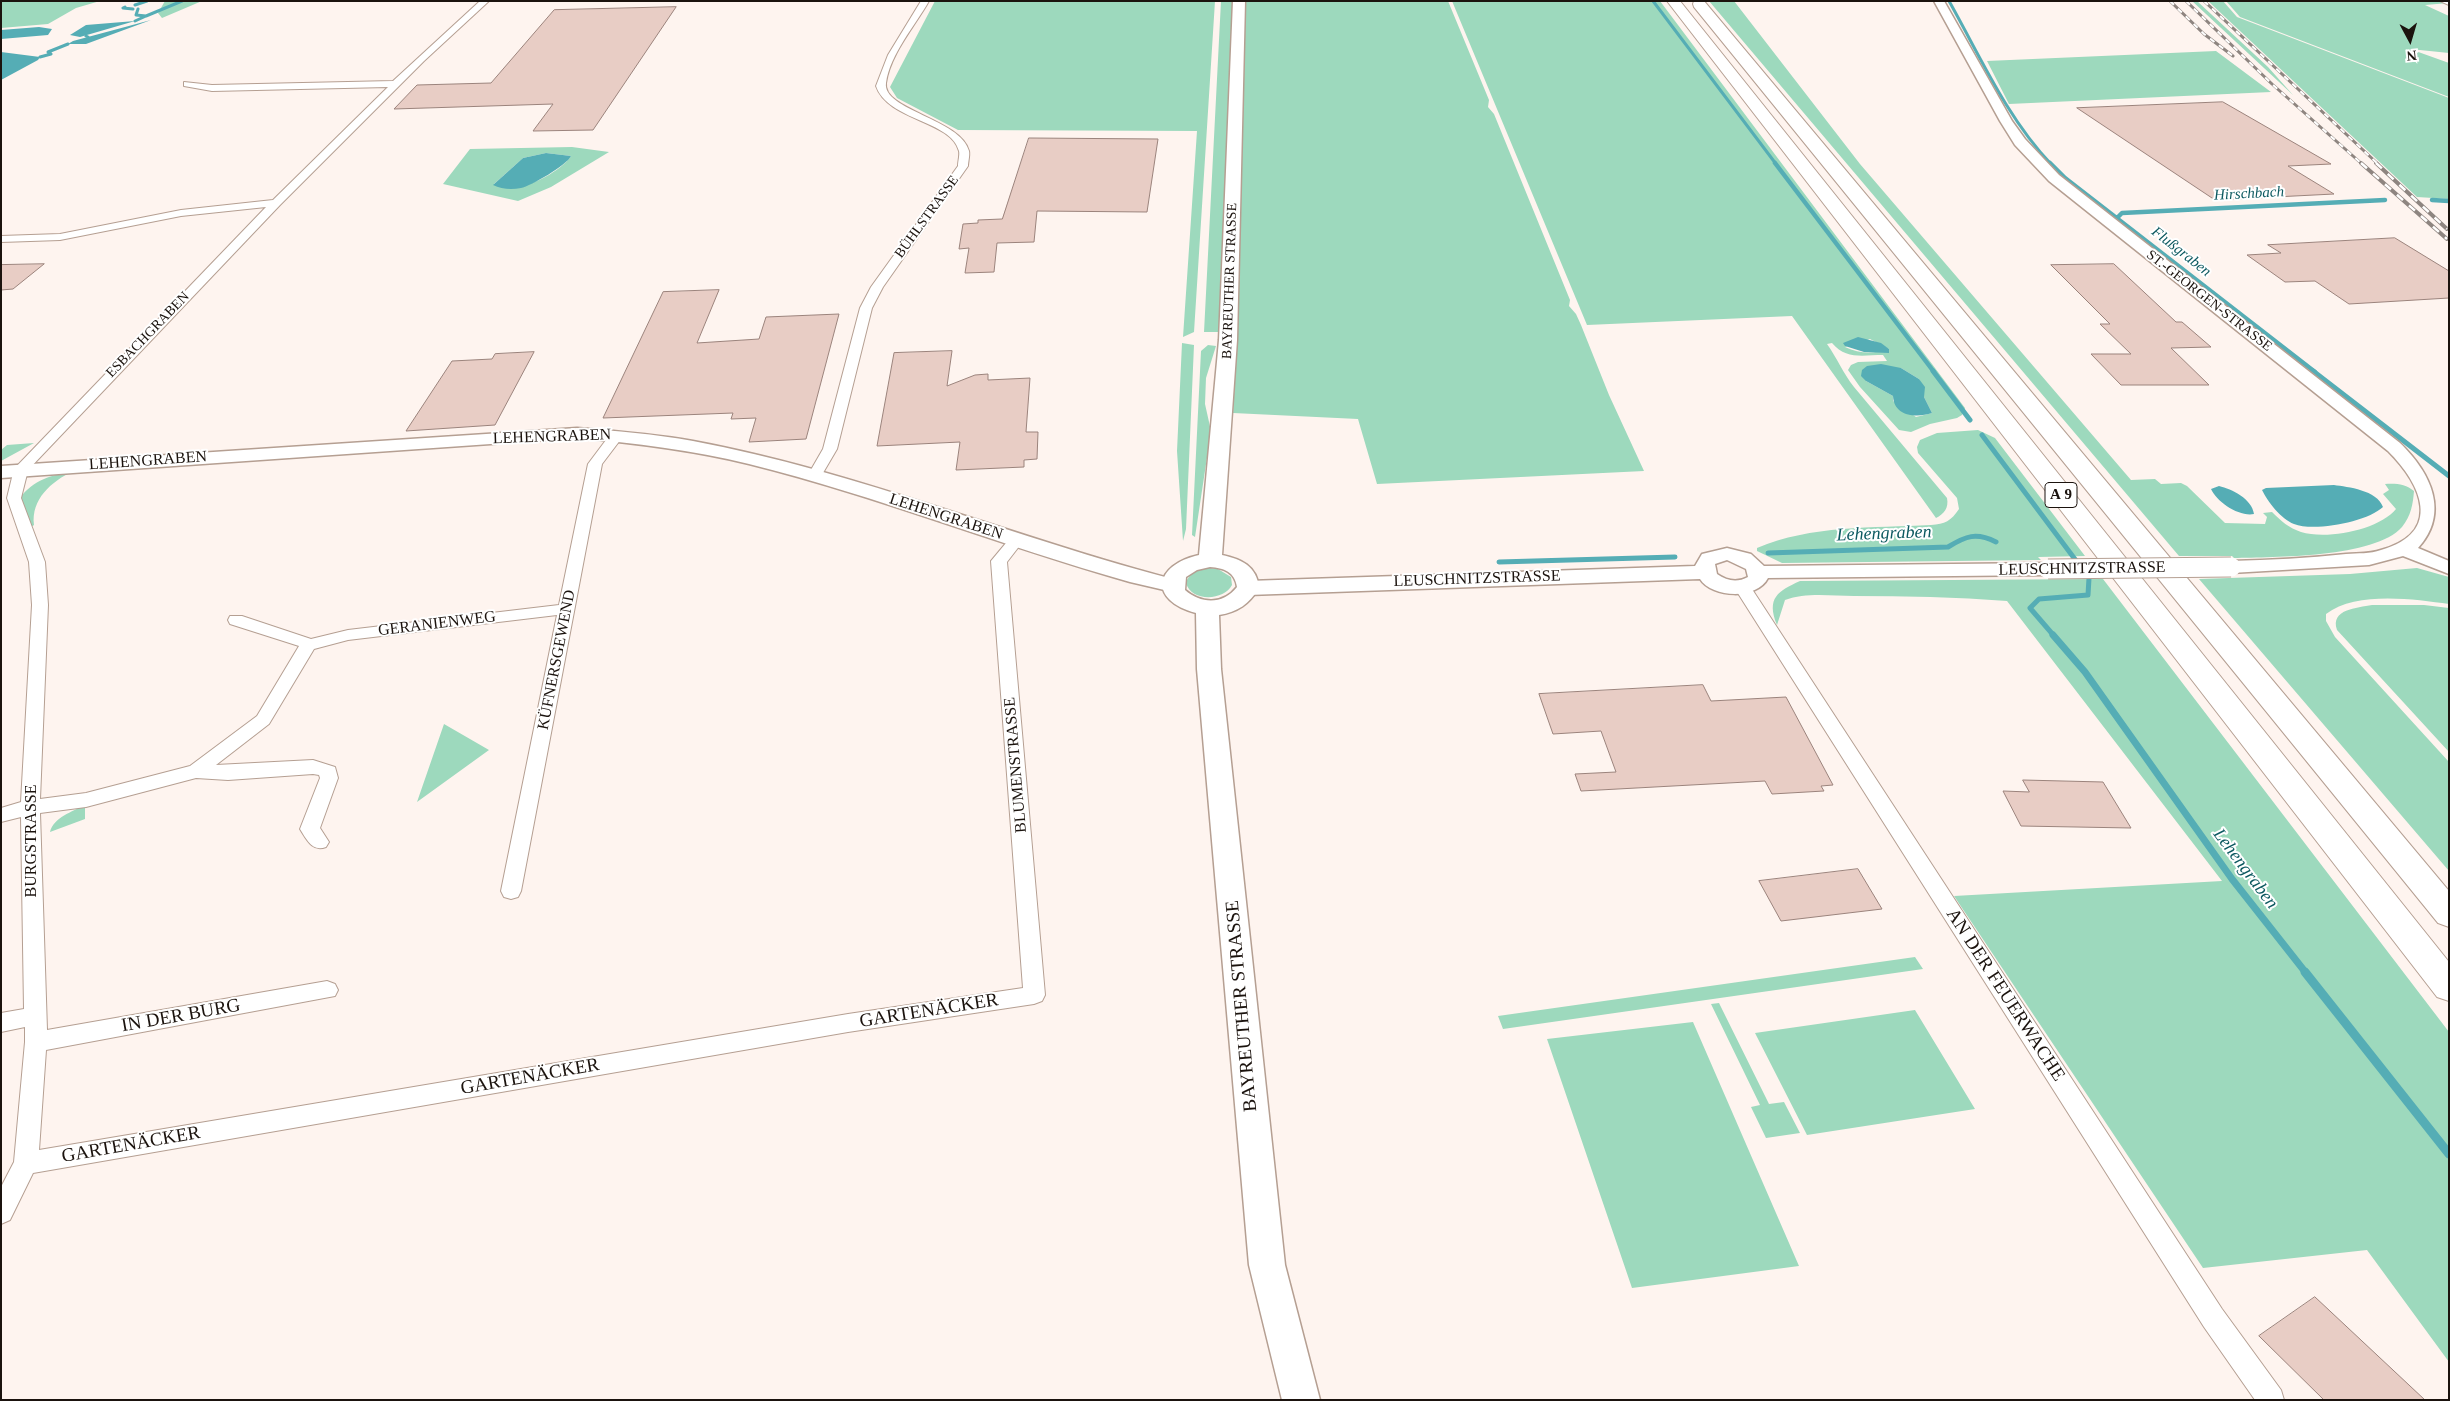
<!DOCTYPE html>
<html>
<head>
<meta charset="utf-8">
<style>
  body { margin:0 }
  #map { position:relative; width:2450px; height:1401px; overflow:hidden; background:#fef4ef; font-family:"Times New Roman",serif }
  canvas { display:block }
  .frame { position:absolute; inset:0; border:2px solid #1b130e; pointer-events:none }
  .north { position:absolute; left:2385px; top:15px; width:50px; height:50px; -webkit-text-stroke:4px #fff; paint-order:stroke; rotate:174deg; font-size:14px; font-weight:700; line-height:20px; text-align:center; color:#1b130e }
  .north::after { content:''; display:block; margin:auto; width:18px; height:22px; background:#1b130e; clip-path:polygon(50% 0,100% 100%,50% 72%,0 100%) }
</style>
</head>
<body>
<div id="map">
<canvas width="2450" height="1401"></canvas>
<div class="frame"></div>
<div class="north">N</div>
</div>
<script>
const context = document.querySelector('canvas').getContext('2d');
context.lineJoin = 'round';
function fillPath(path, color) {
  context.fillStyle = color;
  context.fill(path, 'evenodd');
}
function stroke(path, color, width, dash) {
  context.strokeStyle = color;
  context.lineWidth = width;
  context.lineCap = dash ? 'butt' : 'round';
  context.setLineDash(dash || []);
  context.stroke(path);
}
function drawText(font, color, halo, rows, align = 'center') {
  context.font = font + ' "Times New Roman",serif';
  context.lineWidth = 4;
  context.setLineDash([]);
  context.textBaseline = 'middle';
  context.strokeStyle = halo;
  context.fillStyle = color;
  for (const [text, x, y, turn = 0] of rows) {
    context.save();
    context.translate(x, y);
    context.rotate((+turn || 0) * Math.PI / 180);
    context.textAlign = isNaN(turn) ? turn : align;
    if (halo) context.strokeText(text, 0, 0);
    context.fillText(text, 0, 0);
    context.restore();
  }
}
const green = new Path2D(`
  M1,1H100L76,8L48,24L1,28Z
  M165,1H202L162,18L158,13Z
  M935,1H1215L1194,332L1183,337L1197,131L958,130L897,98L890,87Z
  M1221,1H1233L1219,332H1204Z
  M1244,1H1448L1489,100L1488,107L1494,114L1570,300L1569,306L1576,314L1581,325L1609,395L1644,471L1377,484L1358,419L1233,413L1237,338Z
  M1452,1H1660L1965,408L1962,415L1957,418L1930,424L1911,432L1899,430L1860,387L1848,370L1851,365L1858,362L1887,361L1883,355C1863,355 1846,360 1832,343L1827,344C1837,358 1843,373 1854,387L1947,498C1949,508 1944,514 1936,518L1792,316L1587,325ZM1870,339L1889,349C1874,354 1860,354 1845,347ZM1901,368L1919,379L1924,397L1932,413L1916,417L1893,401V396L1866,381Z
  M1709,1H1734L1860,164L2131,480L2155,479L2161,484L2181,483L2187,486L2225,523L2265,524L2267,517L2263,513L2272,512C2281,521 2289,528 2301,532C2327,540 2379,530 2396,509L2383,494L2389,490L2385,484C2395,483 2406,484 2414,491C2413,504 2411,516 2402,527C2375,558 2273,557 2234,558L2232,556H2179Z
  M2192,1H2197L2268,67L2293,95Z
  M2208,1H2223L2237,17L2449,98V199L2417,197Z
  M2226,1H2442L2449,3L2425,5L2449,16V53L2410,49L2449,63V97L2240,17Z
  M2216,51L2271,92L2009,104L1987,61Z
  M572,147L609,152L551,187L518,201L443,184L470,149ZM546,153L571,156C559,174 514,197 494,184L523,158Z
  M1182,343L1194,345L1186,529L1183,541L1177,451Z
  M1208,345L1216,346L1206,378L1205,404L1211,431L1195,537L1192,535L1201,351Z
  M1978,430L1995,438L2085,556L2038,557L2041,560L1782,563L1757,551V548C1811,525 1873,528 1931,525C1945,524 1951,521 1959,509L1957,498L1918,453L1917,447L1920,440L1937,433Z
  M34,443L1,461V450L7,445Z
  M73,471C51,482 31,499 34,525L31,527L20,498C33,480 52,475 73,471Z
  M1209,568L1218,569L1231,577L1232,585C1224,601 1191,602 1186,583C1189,572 1199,569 1209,568Z
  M2417,568L2449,577V604C2413,599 2356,591 2326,614V621L2335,637L2449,762V871L2199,579L2350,574Z
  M2103,579L2449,1032V1362L2367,1250L2203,1268L1954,896L2222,881L2007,601C1956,597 1905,596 1854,596C1832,596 1806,592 1785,600L1777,625C1766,598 1778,591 1800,581Z
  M2372,605H2424L2449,608V752L2337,630C2330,609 2357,608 2372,605Z
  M444,724L489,750L417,802Z
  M85,805V819L50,832C54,817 72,812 85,805Z
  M1915,957L1923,969L1503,1029L1498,1016Z
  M1719,1003L1769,1104L1784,1102L1800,1133L1766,1138L1751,1107L1760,1105L1711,1004Z
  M1915,1010L1975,1109L1807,1135L1755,1033Z
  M1693,1022L1799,1266L1632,1288L1547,1039Z`);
const water = new Path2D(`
  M151,20L86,44H68L73,41Z
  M135,21L80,37L70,35L86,25Z
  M39,27L52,29L48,35L1,39V30Z
  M1,52L40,57L38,60L1,80Z
  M546,153L571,156C567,165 531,186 521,188C511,190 501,189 493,185L523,158Z
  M1858,337L1881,343L1889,349V353L1864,352L1845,346L1843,343Z
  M1881,364L1901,368L1919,379L1925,387L1924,397L1932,413C1917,418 1894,417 1893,396L1866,381L1861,376L1862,370L1867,366Z
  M2334,485C2348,487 2377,490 2383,507C2367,522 2314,532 2294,524C2281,519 2268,502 2262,490L2266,488Z
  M2219,486C2232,489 2252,499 2254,514C2239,517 2217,502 2211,489Z`);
const streamFar4 = new Path2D(`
  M1653,1L1776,164
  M1949,1C1980,56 2007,118 2051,164
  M135,5L147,1
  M125,7L123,8L133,9
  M146,16L182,1
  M135,21L146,16L136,15L138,9
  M86,36L88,37
  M40,57L51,54L48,52L68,44`);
const streamFar3 = new Path2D(`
  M1775,163L1934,372
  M2050,163L2065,178L2315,372
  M2432,200L2449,201
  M2117,218L2122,213L2385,200`);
const streamFar2 = new Path2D(`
  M1933,371L1970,420
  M2313,371L2449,476
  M1982,435L2089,578L2088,595L2039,599L2030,608L2055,637
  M1768,553L1948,547C1966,536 1976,532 1996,542
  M1499,562L1675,557`);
const streamFar1 = new Path2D(`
  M2053,635L2085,672L2232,879L2306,973`);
const stream = new Path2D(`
  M2305,972L2449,1154`);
const building = new Path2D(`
  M676,7L593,130L533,131L553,104L394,109L417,85L491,83L554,10Z
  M2223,102L2331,164L2288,166L2334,194L2215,200L2077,108Z
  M1029,138L1158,139L1147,212L1037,211L1034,242L997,243L994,272L965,273L969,248L959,249L963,224L978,223V220L1002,219Z
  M2395,238L2449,271V298L2349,304L2315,281L2285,282L2247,255L2281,253L2268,245Z
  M44,264L13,289L1,290V265Z
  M2114,264L2176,322H2182L2211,347L2171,348L2209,385H2121L2091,354H2131L2100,324H2110L2051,265Z
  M719,290L697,343L759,339L766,317L839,314L806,439L749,442L756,418L731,419L733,413L603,418L663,292Z
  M952,351L947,386L975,375L988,374V380L1030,378L1026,432H1038L1037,459L1024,460V467L956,470L960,442L877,446L894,353Z
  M534,352L495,425L406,431L452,361L492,359L495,354Z
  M1703,685L1711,701L1786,697L1833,785L1821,786L1824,791L1772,794L1765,781L1581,791L1575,774L1616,772L1601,731L1553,734L1539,694Z
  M2023,780L2103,782L2131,828L2021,826L2003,791L2029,792Z
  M1858,869L1882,909L1781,921L1759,881Z
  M2315,1297L2425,1400H2324L2259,1336Z`);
const minor = new Path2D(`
  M480,1H489L424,61L280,205L28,470L21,498L45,562L48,605L40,799L86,793L190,766L257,716L299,646L230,624L228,620L230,616H242L311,639L348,630L559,605L588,464L612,432H622L624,435L602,464L521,891L518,897L511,899L504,897L501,891L557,615L348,640L314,649L269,724L216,765L313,760L335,767L338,778L320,828L329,842L326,847C312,852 307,840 300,829L320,778L319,775L313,774L228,780L196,778L86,807L40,813L47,1030L327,981L335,984L338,990L335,996L46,1050L39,1150L848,1014L1023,988L991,561L1011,537L1016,535L1024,540L1007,562L1045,995L1042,1001L1034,1004L848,1032L33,1173L10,1220L1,1224V1187L14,1162L25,1042V1027L1,1032V1013L24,1009L21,817L1,822V808L21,802L32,605L29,562L7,498L14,469L266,207L181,216L60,240L1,242V236L60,234L181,210L273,200L388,87L212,91L184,86V82L212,85L393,81Z
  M921,1H929C915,26 890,54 886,83C882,110 961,119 969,151C970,155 968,162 968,166L883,287L872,308L837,449L820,478L815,479L808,475L823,449L860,308L871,287L958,166C958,161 960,155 959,151C951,120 888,121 876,86L888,55Z
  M2440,1H2449V5Z
  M1742,582L1748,583L2222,1309L2281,1390L2284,1400H2255L2204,1327L1734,587L1736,583Z`);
const tertiary = new Path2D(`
  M1934,1H1944L2012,121L2025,139L2059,175L2400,443C2431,473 2450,513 2418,548L2449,561V574L2403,556L2369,565L2231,573L2224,571L2221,567L2224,563L2231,561C2270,560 2308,558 2346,554C2358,553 2370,554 2381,550C2444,532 2421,484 2388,451L2049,181L2015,145L2000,121Z
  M577,428C616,431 655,434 693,441C859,472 1017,539 1180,581L1183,586L1180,591L1173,592L1130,582C1002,546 878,496 749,464C692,450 635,443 577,438L1,478V466Z
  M1727,548L1751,554L1764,566L2048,563L2055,565L2058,569L2055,573L2048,575L1768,578C1757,600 1712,598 1700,579L1248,595L1241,593L1238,588L1241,583L1248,581L1695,566L1702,554ZM1727,560L1746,569L1748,577C1737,583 1727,581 1717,574L1715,564Z`);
const secondary = new Path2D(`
  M1233,1H1245L1237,340L1222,555C1241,559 1257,566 1259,588C1249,604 1238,612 1219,615L1221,669L1285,1265L1320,1400H1282L1249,1265L1197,669L1196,613C1148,600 1154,565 1199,555L1219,340ZM1210,567C1224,568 1235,572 1237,587C1223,605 1201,604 1185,590L1186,577L1197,570Z`);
const motorway = new Path2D(`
  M1667,1H1680L2449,962V1001L2437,997Z
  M1694,1H1704L2449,891V927L2438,923L1694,7L1693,4Z`);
const railFar1 = new Path2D(`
  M2170,1L2204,34L2233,56
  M2186,1L2272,84L2362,164
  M2204,1L2378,164`);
const rail = new Path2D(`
  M2361,163L2447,239
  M2376,163L2447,229`);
const tertiaryBridge = new Path2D(`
  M2048,569L2231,567`);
const farStreetnames = [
  ["BÜHLSTRASSE",927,217,-54],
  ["BAYREUTHER STRASSE",1230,281,-88],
  ["ST.-GEORGEN-STRASSE",2209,301,38],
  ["ESBACHGRABEN",148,335,-46]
];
const farWaternames = [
  ["Hirschbach",2249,194,-3],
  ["Flußgraben",2181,252,38]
];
const shields = [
  [2061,495,32]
];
const shieldNames = [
  ["A 9",2061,495]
];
const streetNames = [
  ["LEHENGRABEN",552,437,-2],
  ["LEHENGRABEN",148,461,-4],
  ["LEHENGRABEN",946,517,18],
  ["LEUSCHNITZSTRASSE",2082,569,-1],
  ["LEUSCHNITZSTRASSE",1477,579,-2],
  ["GERANIENWEG",437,624,-7],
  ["KÜFNERSGEWEND",557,660,-79],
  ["BLUMENSTRASSE",1016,765,-95],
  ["BURGSTRASSE",32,841,-90]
];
const waterNames = [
  ["Lehengraben",1884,534,-2],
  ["Lehengraben",2245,869,53]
];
const nearStreetnames = [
  ["AN DER FEUERWACHE",2005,995,57],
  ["BAYREUTHER STRASSE",1242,1006,-95],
  ["GARTENÄCKER",929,1011,-9],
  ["IN DER BURG",181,1016,-10],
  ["GARTENÄCKER",530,1077,-10],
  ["GARTENÄCKER",131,1145,-10]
];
fillPath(green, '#9dd9bd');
fillPath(water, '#55adb5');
stroke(streamFar4, '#55adb5', 3);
stroke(streamFar3, '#55adb5', 4.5);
stroke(streamFar2, '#55adb5', 5);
stroke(streamFar1, '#55adb5', 7);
stroke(stream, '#55adb5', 9);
fillPath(building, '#e8cdc5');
stroke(building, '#9b837c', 1);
stroke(minor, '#b59f92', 2);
stroke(tertiary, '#b59f92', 3);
stroke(secondary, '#b59f92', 3);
stroke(motorway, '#b59f92', 2);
fillPath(minor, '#fff');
fillPath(tertiary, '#fff');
fillPath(secondary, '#fff');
fillPath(motorway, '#fff');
stroke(railFar1, '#8e8580', 3);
stroke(rail, '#8e8580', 4);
stroke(railFar1, '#fff', 2, [5.5]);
stroke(rail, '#fff', 2.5, [8]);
stroke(tertiaryBridge, '#b59f92', 21, []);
stroke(tertiaryBridge, '#fff', 19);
drawText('14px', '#1b130e', '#fff', farStreetnames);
drawText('italic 15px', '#0c5960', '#fff', farWaternames);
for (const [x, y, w] of shields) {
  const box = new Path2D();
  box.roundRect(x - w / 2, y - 12.5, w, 25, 4);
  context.fillStyle = '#fff';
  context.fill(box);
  stroke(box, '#1b130e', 1);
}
drawText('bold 15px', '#1b130e', null, shieldNames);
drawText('16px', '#1b130e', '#fff', streetNames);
drawText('italic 18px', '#0c5960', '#fff', waterNames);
drawText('19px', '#1b130e', '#fff', nearStreetnames);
</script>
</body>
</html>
